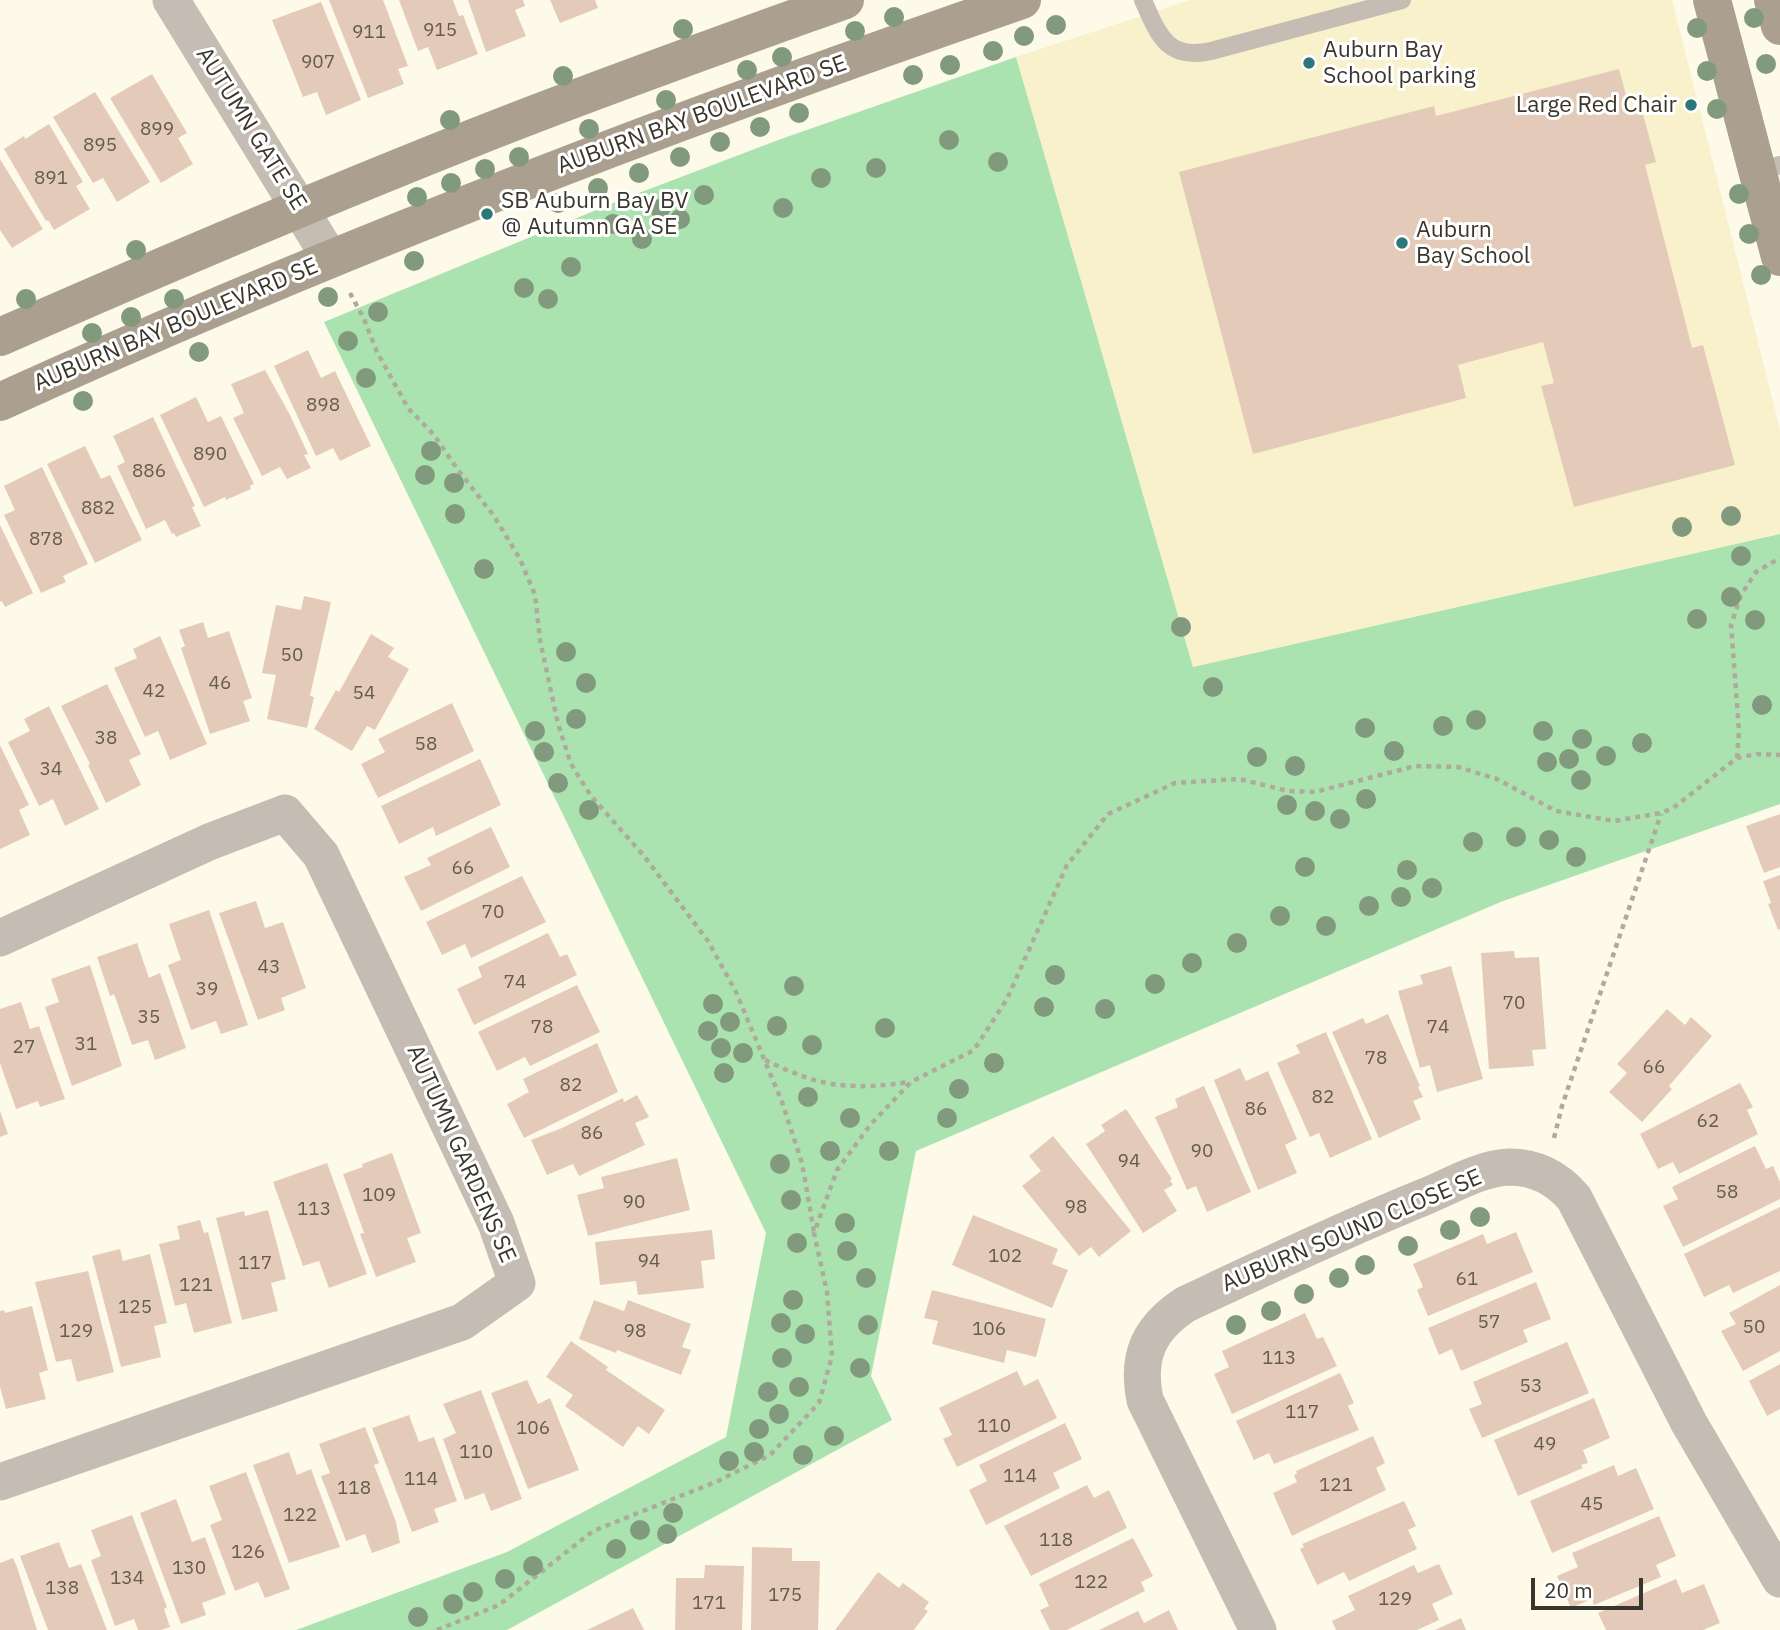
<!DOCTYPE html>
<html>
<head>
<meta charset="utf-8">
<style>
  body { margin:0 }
  #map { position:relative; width:1780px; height:1630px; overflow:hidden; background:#fefae9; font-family:"IBM Plex Sans",sans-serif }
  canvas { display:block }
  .scale { position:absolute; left:1531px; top:1578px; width:112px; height:32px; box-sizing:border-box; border:4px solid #39362b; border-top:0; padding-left:9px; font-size:21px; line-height:24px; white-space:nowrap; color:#39362b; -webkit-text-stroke:5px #fff; paint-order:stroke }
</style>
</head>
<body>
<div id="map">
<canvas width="1780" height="1630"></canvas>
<div class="scale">20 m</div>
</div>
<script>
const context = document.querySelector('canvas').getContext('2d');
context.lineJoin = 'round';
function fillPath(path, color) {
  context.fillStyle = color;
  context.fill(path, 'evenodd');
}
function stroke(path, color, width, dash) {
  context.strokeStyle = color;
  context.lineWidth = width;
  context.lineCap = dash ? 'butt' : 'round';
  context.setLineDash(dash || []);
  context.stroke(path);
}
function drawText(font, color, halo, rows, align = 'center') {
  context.font = font + ' "IBM Plex Sans",sans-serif';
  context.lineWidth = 6;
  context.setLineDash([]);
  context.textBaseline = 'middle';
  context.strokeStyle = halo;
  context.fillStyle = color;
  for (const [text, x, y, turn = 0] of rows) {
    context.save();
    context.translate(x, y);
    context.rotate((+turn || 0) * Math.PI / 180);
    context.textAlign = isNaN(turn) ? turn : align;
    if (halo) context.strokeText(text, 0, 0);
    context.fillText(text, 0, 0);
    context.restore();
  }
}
const built = new Path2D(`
  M1190,0H1672L1780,430V534L1193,667L1016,57Z`);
const green = new Path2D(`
  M1016,57L1193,667L1780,534V804L1503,901L916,1151L871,1376L892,1420L507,1630H296L507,1552L726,1437L766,1233L324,322L623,199L781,139Z`);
const building = new Path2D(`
  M329,0H383L408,66L398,69L404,84L368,98Z
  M399,0H453L459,16L463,15L478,54L437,70L428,47L418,51Z
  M468,0H523L525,6L515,10L526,36L486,52Z
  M550,0H595L598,8L560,23Z
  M321,2L361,100L326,115L317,92L303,97L272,20Z
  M1619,69L1630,110L1641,107L1656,162L1645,165L1692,348L1703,345L1735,465L1574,507L1541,386L1554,383L1543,342L1458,365L1466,398L1253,454L1179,172L1434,106L1436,116Z
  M152,74L187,133L178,138L193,164L161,183L110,98Z
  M95,92L150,182L117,202L103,178L93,183L53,117Z
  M49,124L83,182L76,186L90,209L54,230L48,220L46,221L4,149L24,136L25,139Z
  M0,159L43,229L12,248L0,230Z
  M308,350L321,378L335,371L371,446L340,461L333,448L316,456L274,366Z
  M265,370L290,415L308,454L304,455L311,468L287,479L280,467L262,476L233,418L244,413L231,384Z
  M196,397L208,422L221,416L254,484L250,486L251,489L226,500L225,497L204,507L160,415Z
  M153,417L195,506L192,507L201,526L176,537L174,533L172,534L165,520L146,529L117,466L125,462L113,436Z
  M85,446L101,479L110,475L142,540L95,563L47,464Z
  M42,467L88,564L63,576L66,582L41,593L4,515L15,510L4,486Z
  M0,525L33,593L5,607L2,601L0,602Z
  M304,596L331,602L310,696L314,697L307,728L267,719L276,675L262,673L276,605L301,610Z
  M203,622L208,638L229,631L252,698L243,701L250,721L210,734L181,648L185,646L179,630Z
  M371,634L394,648L388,657L409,669L375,730L367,726L352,751L314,729L336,690L339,692Z
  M160,636L207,744L170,760L158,731L145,737L114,668L137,658L133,649Z
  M107,684L141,754L129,760L141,785L106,803L88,765L90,764L61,706Z
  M452,703L474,751L378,798L361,764L385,752L378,739Z
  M49,706L99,809L65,826L53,799L39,806L8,742L30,731L24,719Z
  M0,745L29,805L19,810L30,835L0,849Z
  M480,759L501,805L436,836L433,827L399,844L381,806Z
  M1780,814V867L1764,873L1746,826Z
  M491,827L510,867L421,911L404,877L431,865L427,858Z
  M1780,875V929L1778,930L1768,904L1771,903L1763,881Z
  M522,876L546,922L471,958L465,944L442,955L426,922Z
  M256,901L265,928L283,922L306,988L281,998L285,1010L258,1020L219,913Z
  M209,910L248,1025L221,1034L216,1021L191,1030L168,965L181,960L169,924Z
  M548,933L560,957L567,954L577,975L474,1025L457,989L482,977L478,967Z
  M137,943L149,978L160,973L186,1048L155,1060L148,1040L132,1045L114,994L110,996L97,957Z
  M1514,951L1515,958L1539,957L1546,1049L1532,1050L1534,1066L1489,1069L1481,953Z
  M90,965L122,1066L72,1086L45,1007L59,1002L51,979Z
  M1451,966L1483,1079L1437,1092L1430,1065L1420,1068L1398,991L1423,984L1420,975Z
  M577,985L600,1032L530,1066L525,1057L497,1071L478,1032Z
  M21,1002L30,1029L39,1026L65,1099L40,1107L38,1101L16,1109L0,1063V1009Z
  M1667,1009L1685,1025L1691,1017L1712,1036L1669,1086L1672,1089L1642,1122L1609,1092L1627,1073L1617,1064Z
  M1388,1014L1420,1086L1418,1087L1423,1097L1413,1101L1421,1119L1379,1138L1332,1032L1363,1018L1366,1024Z
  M1326,1032L1372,1139L1330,1158L1319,1133L1310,1137L1277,1063L1300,1053L1296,1045Z
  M597,1043L618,1092L524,1138L507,1104L529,1092L523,1079Z
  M1240,1068L1246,1081L1268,1071L1297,1139L1285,1145L1297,1173L1258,1190L1214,1080Z
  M1740,1083L1753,1107L1747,1110L1758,1134L1679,1174L1673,1162L1658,1169L1640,1134Z
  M1204,1086L1251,1192L1207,1212L1196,1186L1187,1190L1155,1117L1178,1107L1175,1099Z
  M637,1095L649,1117L635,1123L645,1145L579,1176L573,1164L547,1175L531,1140L562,1128L623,1098L624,1102Z
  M1126,1109L1172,1179L1170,1180L1173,1185L1164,1190L1177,1211L1143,1233L1086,1144L1105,1131L1101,1125Z
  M0,1111L8,1134L0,1137Z
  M1053,1136L1131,1231L1099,1257L1091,1247L1079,1256L1022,1186L1041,1171L1029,1156Z
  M1755,1146L1766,1169L1773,1166L1780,1182V1199L1683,1247L1663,1206L1678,1199L1672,1187Z
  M392,1153L421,1233L407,1238L416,1262L376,1277L360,1234L364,1233L343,1174L363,1167L362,1164Z
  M677,1158L690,1210L588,1236L577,1195L604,1188L601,1177Z
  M327,1163L367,1274L329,1288L319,1261L303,1266L273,1182Z
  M1780,1207V1271L1733,1293L1729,1285L1704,1297L1684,1254Z
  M268,1210L286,1279L271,1283L278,1311L242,1320L216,1218L244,1211L245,1216Z
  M973,1215L1058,1249L1052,1264L1068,1270L1052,1308L952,1265Z
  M200,1220L204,1233L208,1232L232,1323L194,1333L186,1303L175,1306L159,1244L180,1239L177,1226Z
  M712,1230L715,1259L701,1261L704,1288L638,1295L636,1281L600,1285L595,1242Z
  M1516,1232L1533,1272L1428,1316L1417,1290L1423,1287L1413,1264L1483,1234L1487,1244Z
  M120,1249L123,1261L150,1254L167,1323L154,1326L161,1357L121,1367L92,1256Z
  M88,1271L114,1372L77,1382L71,1359L56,1362L35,1282Z
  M1536,1282L1551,1319L1523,1330L1528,1342L1461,1371L1452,1349L1439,1355L1428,1328Z
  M1780,1285V1351L1743,1371L1721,1331L1736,1324L1729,1313Z
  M932,1290L1046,1319L1036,1357L1007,1350L1004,1363L932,1344L938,1321L924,1318Z
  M594,1300L624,1311L628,1300L691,1324L682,1347L691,1350L681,1375L617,1350L616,1353L579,1339Z
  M32,1306L48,1370L39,1373L46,1399L6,1409L0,1387V1311L4,1310L5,1313Z
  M1305,1313L1317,1339L1323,1337L1337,1366L1232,1414L1214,1374L1229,1367L1222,1351Z
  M571,1341L608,1367L606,1370L665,1410L649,1434L638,1426L623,1447L565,1406L573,1395L546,1377Z
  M1567,1342L1589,1393L1482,1438L1469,1409L1482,1404L1473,1382Z
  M1780,1364V1409L1767,1416L1749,1381Z
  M1017,1371L1024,1386L1038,1379L1057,1418L957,1467L943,1439L952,1435L939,1408Z
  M1340,1373L1354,1403L1348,1406L1359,1430L1274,1464L1269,1453L1254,1460L1236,1421Z
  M527,1380L538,1404L550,1398L579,1470L528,1489L491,1393Z
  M481,1390L522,1499L491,1511L484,1493L465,1500L443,1439L456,1433L443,1404Z
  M1594,1398L1610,1438L1583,1450L1588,1463L1581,1465L1583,1468L1518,1496L1494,1440Z
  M409,1415L419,1442L434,1437L457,1501L434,1509L439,1522L412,1532L372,1428Z
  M1065,1423L1082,1459L1053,1473L1060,1488L986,1525L969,1490L987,1481L979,1465Z
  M365,1427L379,1463L374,1465L396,1522L400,1543L372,1553L365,1534L346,1541L321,1476L330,1473L319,1444Z
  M1373,1436L1385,1463L1376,1468L1386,1490L1292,1536L1273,1493L1297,1482L1294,1475L1297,1474L1296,1471Z
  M289,1452L297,1475L311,1469L340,1547L289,1563L253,1465Z
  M1614,1465L1618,1476L1636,1468L1654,1509L1552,1553L1530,1501Z
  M246,1472L290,1589L265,1598L258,1582L235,1591L210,1525L222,1520L209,1486Z
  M1087,1485L1094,1498L1109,1490L1127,1528L1031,1576L1004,1526Z
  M176,1499L192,1542L205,1537L226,1594L202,1603L206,1615L181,1624L140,1513Z
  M1404,1501L1416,1526L1408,1530L1417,1549L1349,1581L1344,1572L1317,1585L1300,1549L1304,1547L1302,1544Z
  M132,1515L167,1607L164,1609L170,1627L161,1630H138L134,1619L115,1626L91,1560L101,1556L91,1530Z
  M1659,1516L1676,1556L1656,1565L1661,1577L1594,1605L1592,1599L1571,1608L1557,1576L1578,1567L1572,1553Z
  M1133,1538L1153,1576L1141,1582L1145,1591L1067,1630H1050L1040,1610L1049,1606L1039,1584Z
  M59,1542L69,1568L81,1564L107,1630H48L20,1556Z
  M752,1547L792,1548V1561H820L818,1630H751Z
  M13,1558L17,1567L37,1630H0V1563Z
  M1439,1564L1453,1594L1432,1604L1439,1620L1417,1630H1336L1332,1621L1355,1610L1348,1596L1414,1565L1418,1573Z
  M705,1565L744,1566L742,1630H675L676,1578H704Z
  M878,1572L899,1588L903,1583L929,1602L924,1609L928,1611L914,1630H835Z
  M1676,1579L1682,1593L1704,1584L1720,1623L1703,1630H1606L1598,1613Z
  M633,1608L644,1630H587Z
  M1169,1610L1178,1630H1099L1138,1611L1144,1623Z
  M1461,1618L1466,1630H1435Z`);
const path = new Path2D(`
  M350,293L364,319L377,352L408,408L434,435L458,470L494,516L520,559L535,595L540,640L558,724L571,764L591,796L644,856L708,941L736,992L782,1102L802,1163L814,1232
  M1737,758L1739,731L1731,625L1741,595L1756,572L1780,558
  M765,1060C780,1067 795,1074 811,1079C842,1089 877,1087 909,1082
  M1554,1138L1562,1106L1661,814
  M437,1630L499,1605L593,1531L718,1481L770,1455L819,1403L832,1356L827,1292L814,1233L837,1170L871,1124L911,1082L974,1050L1007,999L1067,865L1108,814L1175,783L1239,779L1288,791L1315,792L1415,766L1458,767L1497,779L1556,811L1614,821L1661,813L1673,808L1737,758L1757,754L1780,755`);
const lane = new Path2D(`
  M1143,0C1158,34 1167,61 1211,51L1402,0
  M1756,172L1780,165`);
const street = new Path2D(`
  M171,0L330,258
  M0,938L209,842L285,813L321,855L496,1223L517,1283L462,1322L0,1482
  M1258,1630L1145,1400C1136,1356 1149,1328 1186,1304C1265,1267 1343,1230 1424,1197C1451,1186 1481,1168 1509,1167C1536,1167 1557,1178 1574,1198L1689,1423L1780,1579`);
const secondary = new Path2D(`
  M1712,0L1780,257
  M1773,0L1780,26
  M0,337C157,268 314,201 473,138C596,89 720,45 845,0
  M0,402C333,250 676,119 1022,0`);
const trees = [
  [894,17],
  [1754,18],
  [1056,25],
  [1697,28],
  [683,29],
  [855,31],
  [1024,36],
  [993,51],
  [782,57],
  [1766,64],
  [950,65],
  [747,70],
  [1707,71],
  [913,75],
  [563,76],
  [666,100],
  [1717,109],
  [799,113],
  [450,120],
  [760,127],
  [589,129],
  [949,140],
  [720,142],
  [519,157],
  [680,157],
  [998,162],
  [876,168],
  [485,169],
  [639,173],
  [821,178],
  [451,183],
  [598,188],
  [1739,194],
  [704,195],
  [417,197],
  [558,203],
  [783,208],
  [660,209],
  [680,219],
  [613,224],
  [1749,234],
  [642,239],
  [136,250],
  [414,261],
  [571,267],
  [1761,275],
  [524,288],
  [328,297],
  [26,299],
  [174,299],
  [548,299],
  [378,312],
  [131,317],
  [92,333],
  [348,341],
  [199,352],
  [366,378],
  [83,401],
  [431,451],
  [425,475],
  [454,483],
  [455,514],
  [1731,516],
  [1682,527],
  [1741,556],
  [484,569],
  [1731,597],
  [1697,619],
  [1755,620],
  [1181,627],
  [566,652],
  [586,683],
  [1213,687],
  [1762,705],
  [576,719],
  [1476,720],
  [1443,726],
  [1365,728],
  [535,731],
  [1543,731],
  [1582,739],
  [1642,743],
  [1394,751],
  [544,752],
  [1606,756],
  [1257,757],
  [1569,759],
  [1547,762],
  [1295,766],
  [1581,780],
  [558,783],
  [1366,799],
  [1287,805],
  [589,810],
  [1315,811],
  [1340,819],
  [1516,837],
  [1549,840],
  [1473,842],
  [1576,857],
  [1305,867],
  [1407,870],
  [1432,888],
  [1401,897],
  [1369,906],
  [1280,916],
  [1326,926],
  [1237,943],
  [1192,963],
  [1055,975],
  [1155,984],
  [794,986],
  [713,1004],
  [1044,1007],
  [1105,1009],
  [730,1022],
  [777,1026],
  [885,1028],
  [708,1031],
  [812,1045],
  [721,1048],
  [743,1053],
  [994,1063],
  [724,1073],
  [959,1089],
  [808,1097],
  [850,1118],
  [947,1118],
  [830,1151],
  [889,1151],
  [780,1164],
  [791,1200],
  [1480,1217],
  [845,1223],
  [1450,1230],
  [797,1243],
  [1408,1246],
  [847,1251],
  [1365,1265],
  [866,1278],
  [1339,1278],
  [1304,1294],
  [793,1300],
  [1271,1311],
  [781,1323],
  [868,1325],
  [1236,1325],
  [805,1334],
  [782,1358],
  [860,1368],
  [799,1387],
  [768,1392],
  [779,1414],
  [759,1429],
  [834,1436],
  [754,1452],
  [803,1455],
  [729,1461],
  [673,1513],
  [640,1530],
  [667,1534],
  [616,1549],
  [533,1566],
  [505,1579],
  [473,1592],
  [453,1604],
  [418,1617]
];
const markers = [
  [1309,63,7,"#2d7778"],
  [1691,105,7,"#2d7778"],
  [487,214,7,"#2d7778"],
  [1402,243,7,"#2d7778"]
];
const numberNames = [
  ["915",440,31],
  ["911",369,33],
  ["907",318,63],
  ["899",157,130],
  ["895",100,146],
  ["891",51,179],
  ["898",323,406],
  ["890",210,455],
  ["886",149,472],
  ["882",98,509],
  ["878",46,540],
  ["50",292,656],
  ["46",220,684],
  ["42",154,692],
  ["54",364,694],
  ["38",106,739],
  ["58",426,745],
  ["34",51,770],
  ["66",463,869],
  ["70",493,913],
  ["43",269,968],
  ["74",515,983],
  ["39",207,990],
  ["70",1514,1004],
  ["35",149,1018],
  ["78",542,1028],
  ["74",1438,1028],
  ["31",86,1045],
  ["27",24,1048],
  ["78",1376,1059],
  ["66",1654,1068],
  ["82",571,1086],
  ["82",1323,1098],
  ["86",1256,1110],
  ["62",1708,1122],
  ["86",592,1134],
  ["90",1202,1152],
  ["94",1129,1162],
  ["58",1727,1193],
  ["109",379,1196],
  ["90",634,1203],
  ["98",1076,1208],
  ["113",314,1210],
  ["102",1005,1257],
  ["94",649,1262],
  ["117",255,1264],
  ["61",1467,1280],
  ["121",196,1286],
  ["125",135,1308],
  ["57",1489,1323],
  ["50",1754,1328],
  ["106",989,1330],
  ["129",76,1332],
  ["98",635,1332],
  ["113",1279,1359],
  ["53",1531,1387],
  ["117",1302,1413],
  ["110",994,1427],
  ["106",533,1429],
  ["49",1545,1445],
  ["110",476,1453],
  ["114",1020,1477],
  ["114",421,1480],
  ["121",1336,1486],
  ["118",354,1489],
  ["45",1592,1505],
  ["122",300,1516],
  ["118",1056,1541],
  ["126",248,1553],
  ["130",189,1569],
  ["134",127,1579],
  ["122",1091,1583],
  ["138",62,1589],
  ["175",785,1596],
  ["129",1395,1600],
  ["171",709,1604]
];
const poiNames = [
  ["Auburn Bay",1323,50],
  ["School parking",1323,76],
  ["Large Red Chair",1677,105,"right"],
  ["SB Auburn Bay BV",501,201],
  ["@ Autumn GA SE",501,227],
  ["Auburn",1416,230],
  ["Bay School",1416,256]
];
const streetNames = [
  ["AUBURN BAY BOULEVARD SE",702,115,-20],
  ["AUTUMN GATE SE",251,129,58],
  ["AUBURN BAY BOULEVARD SE",176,325,-23],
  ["AUTUMN GARDENS SE",461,1154,66],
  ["AUBURN SOUND CLOSE SE",1352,1231,-23]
];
fillPath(built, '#f9f0cc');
fillPath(green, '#abe3b0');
fillPath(building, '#e4cbb9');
stroke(path, '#aeaa9c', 4.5, [5, 5]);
stroke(lane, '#c5bdb3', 18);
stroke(street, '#c5bdb3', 37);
stroke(secondary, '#aba090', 38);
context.fillStyle = '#81997c';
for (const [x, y] of trees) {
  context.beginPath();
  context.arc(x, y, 10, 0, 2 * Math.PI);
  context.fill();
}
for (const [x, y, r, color] of markers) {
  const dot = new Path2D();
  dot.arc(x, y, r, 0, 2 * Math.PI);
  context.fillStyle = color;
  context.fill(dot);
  stroke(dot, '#fff', 2.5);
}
drawText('19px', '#645b4e', null, numberNames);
drawText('23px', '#39362b', '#fff', poiNames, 'left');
drawText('23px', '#39362b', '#fff', streetNames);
</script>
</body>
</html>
